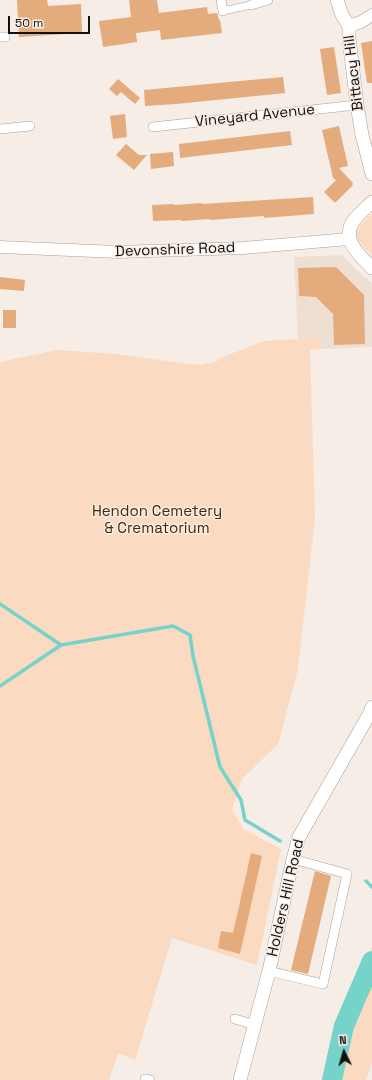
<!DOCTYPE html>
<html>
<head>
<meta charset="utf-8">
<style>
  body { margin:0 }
  #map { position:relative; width:372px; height:1080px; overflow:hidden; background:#f6ede6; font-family:"Space Grotesk",sans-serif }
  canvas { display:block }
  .north { position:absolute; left:324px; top:1032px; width:40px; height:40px; -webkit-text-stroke:3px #f6ede6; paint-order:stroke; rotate:355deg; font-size:11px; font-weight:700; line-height:16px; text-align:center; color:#13100e }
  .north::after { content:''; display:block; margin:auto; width:14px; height:18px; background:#13100e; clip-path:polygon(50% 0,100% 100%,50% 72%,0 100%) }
  .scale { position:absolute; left:8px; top:16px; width:82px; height:18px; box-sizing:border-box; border:2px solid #13100e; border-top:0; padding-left:5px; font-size:12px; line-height:14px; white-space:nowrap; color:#13100e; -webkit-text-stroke:3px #f6ede6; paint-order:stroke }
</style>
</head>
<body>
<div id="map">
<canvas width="372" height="1080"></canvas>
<div class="north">N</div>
<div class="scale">50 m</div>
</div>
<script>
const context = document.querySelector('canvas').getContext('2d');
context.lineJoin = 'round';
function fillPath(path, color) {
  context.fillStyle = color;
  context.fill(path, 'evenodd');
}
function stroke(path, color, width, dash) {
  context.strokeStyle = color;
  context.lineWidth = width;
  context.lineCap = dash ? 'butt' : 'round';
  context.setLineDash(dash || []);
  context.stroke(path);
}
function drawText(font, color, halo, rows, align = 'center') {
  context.font = font + ' "Space Grotesk",sans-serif';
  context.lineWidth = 3;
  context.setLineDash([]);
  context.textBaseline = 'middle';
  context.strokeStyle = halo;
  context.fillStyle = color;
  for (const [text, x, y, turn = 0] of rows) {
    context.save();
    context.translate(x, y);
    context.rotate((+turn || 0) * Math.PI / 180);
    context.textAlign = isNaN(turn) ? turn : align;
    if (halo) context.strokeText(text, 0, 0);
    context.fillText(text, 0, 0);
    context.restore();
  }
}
const built = new Path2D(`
  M341,255L372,284V347L320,349L319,338L298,339L294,257Z`);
const green = new Path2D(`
  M372,214V255C352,236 351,233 372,214Z
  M319,338L320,349L310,350L315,518L298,669L278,744L242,779L232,809L243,829L281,849L257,965L172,938L135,1060L118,1053L109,1080H0V362L57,350L115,354L190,364L202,365L218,361V359L264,341Z
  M372,947V1063L366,1080H323L352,995Z`);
const stream = new Path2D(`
  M0,604L61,645
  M0,686L61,645L173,626L190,635L193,656L220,767L241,800L245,820L280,841
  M366,881L372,887`);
const river = new Path2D(`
  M332,1080L344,1026L372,961`);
const building = new Path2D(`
  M17,0H47L48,6L81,4L82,33L19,37Z
  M129,0H157L159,13L207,7L208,14L217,13L219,20H220L222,33L161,40L160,30L136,33L137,42L103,47L99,21L131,17Z
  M372,41V83H367L361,43Z
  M334,47L341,93L327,95L320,49Z
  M283,77L285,93L176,104L145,106L144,90Z
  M118,79L140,98L135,104L121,92L117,96L109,89Z
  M125,114L127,137L113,139L110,116Z
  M339,126L348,166L339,168L353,183L352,184L353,185L335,203V202H334L324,192L336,180L333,178L322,130Z
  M290,131L292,145L180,158L179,144Z
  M126,144L139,155H147L134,170L116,155Z
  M173,152L174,166L151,169L150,154Z
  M313,197L314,214L264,218V216L210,220V219L181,221V220L153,221L152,205L174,204V205L202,203V204Z
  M336,267L364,295L365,344L334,345L333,314L316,297L299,296L298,268Z
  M0,277L25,280L24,291L0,289Z
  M3,310H16V328H3Z
  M251,853L262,856L240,954L218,948L221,931L233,933Z
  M315,871L331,876L308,974L291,970Z`);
const pedestrian = new Path2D(`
  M223,11L251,5`);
const minor = new Path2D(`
  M221,0L223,11
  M251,5L268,0
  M0,37H5
  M153,127L357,105
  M0,129L30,126
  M269,971L323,984L347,874L293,859
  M235,1019L255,1025
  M145,1079L150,1080`);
const tertiary = new Path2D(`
  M349,26L361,22L372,15
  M0,247L118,252L243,248L349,239`);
const secondary = new Path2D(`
  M337,0L342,15L349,26V38L357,105L362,135L372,174
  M372,202C366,208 359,214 354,220C340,240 360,255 372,268
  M240,1080L269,971L293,859L299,837L370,713L372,707`);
const streetNames = [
  ["Bittacy Hill",354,73,-97],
  ["Vineyard Avenue",255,116,-6],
  ["Devonshire Road",175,250,-2],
  ["Holders Hill Road",286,898,-77]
];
const parkNames = [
  ["Hendon Cemetery",157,512],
  ["& Crematorium",157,529]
];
fillPath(built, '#eedfd3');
fillPath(green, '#fadac1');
stroke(stream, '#75d3c9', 3.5);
stroke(river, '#75d3c9', 20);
fillPath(building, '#e4ab7d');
stroke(pedestrian, '#a79f98', 8);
stroke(minor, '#a79f98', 10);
stroke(tertiary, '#a79f98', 13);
stroke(secondary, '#a79f98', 14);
stroke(pedestrian, '#fff', 7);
stroke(minor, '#fff', 9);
stroke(tertiary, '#fff', 12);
stroke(secondary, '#fff', 13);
drawText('15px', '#13100e', '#f6ede6', streetNames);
drawText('15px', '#492500', '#f6ede6', parkNames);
</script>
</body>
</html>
